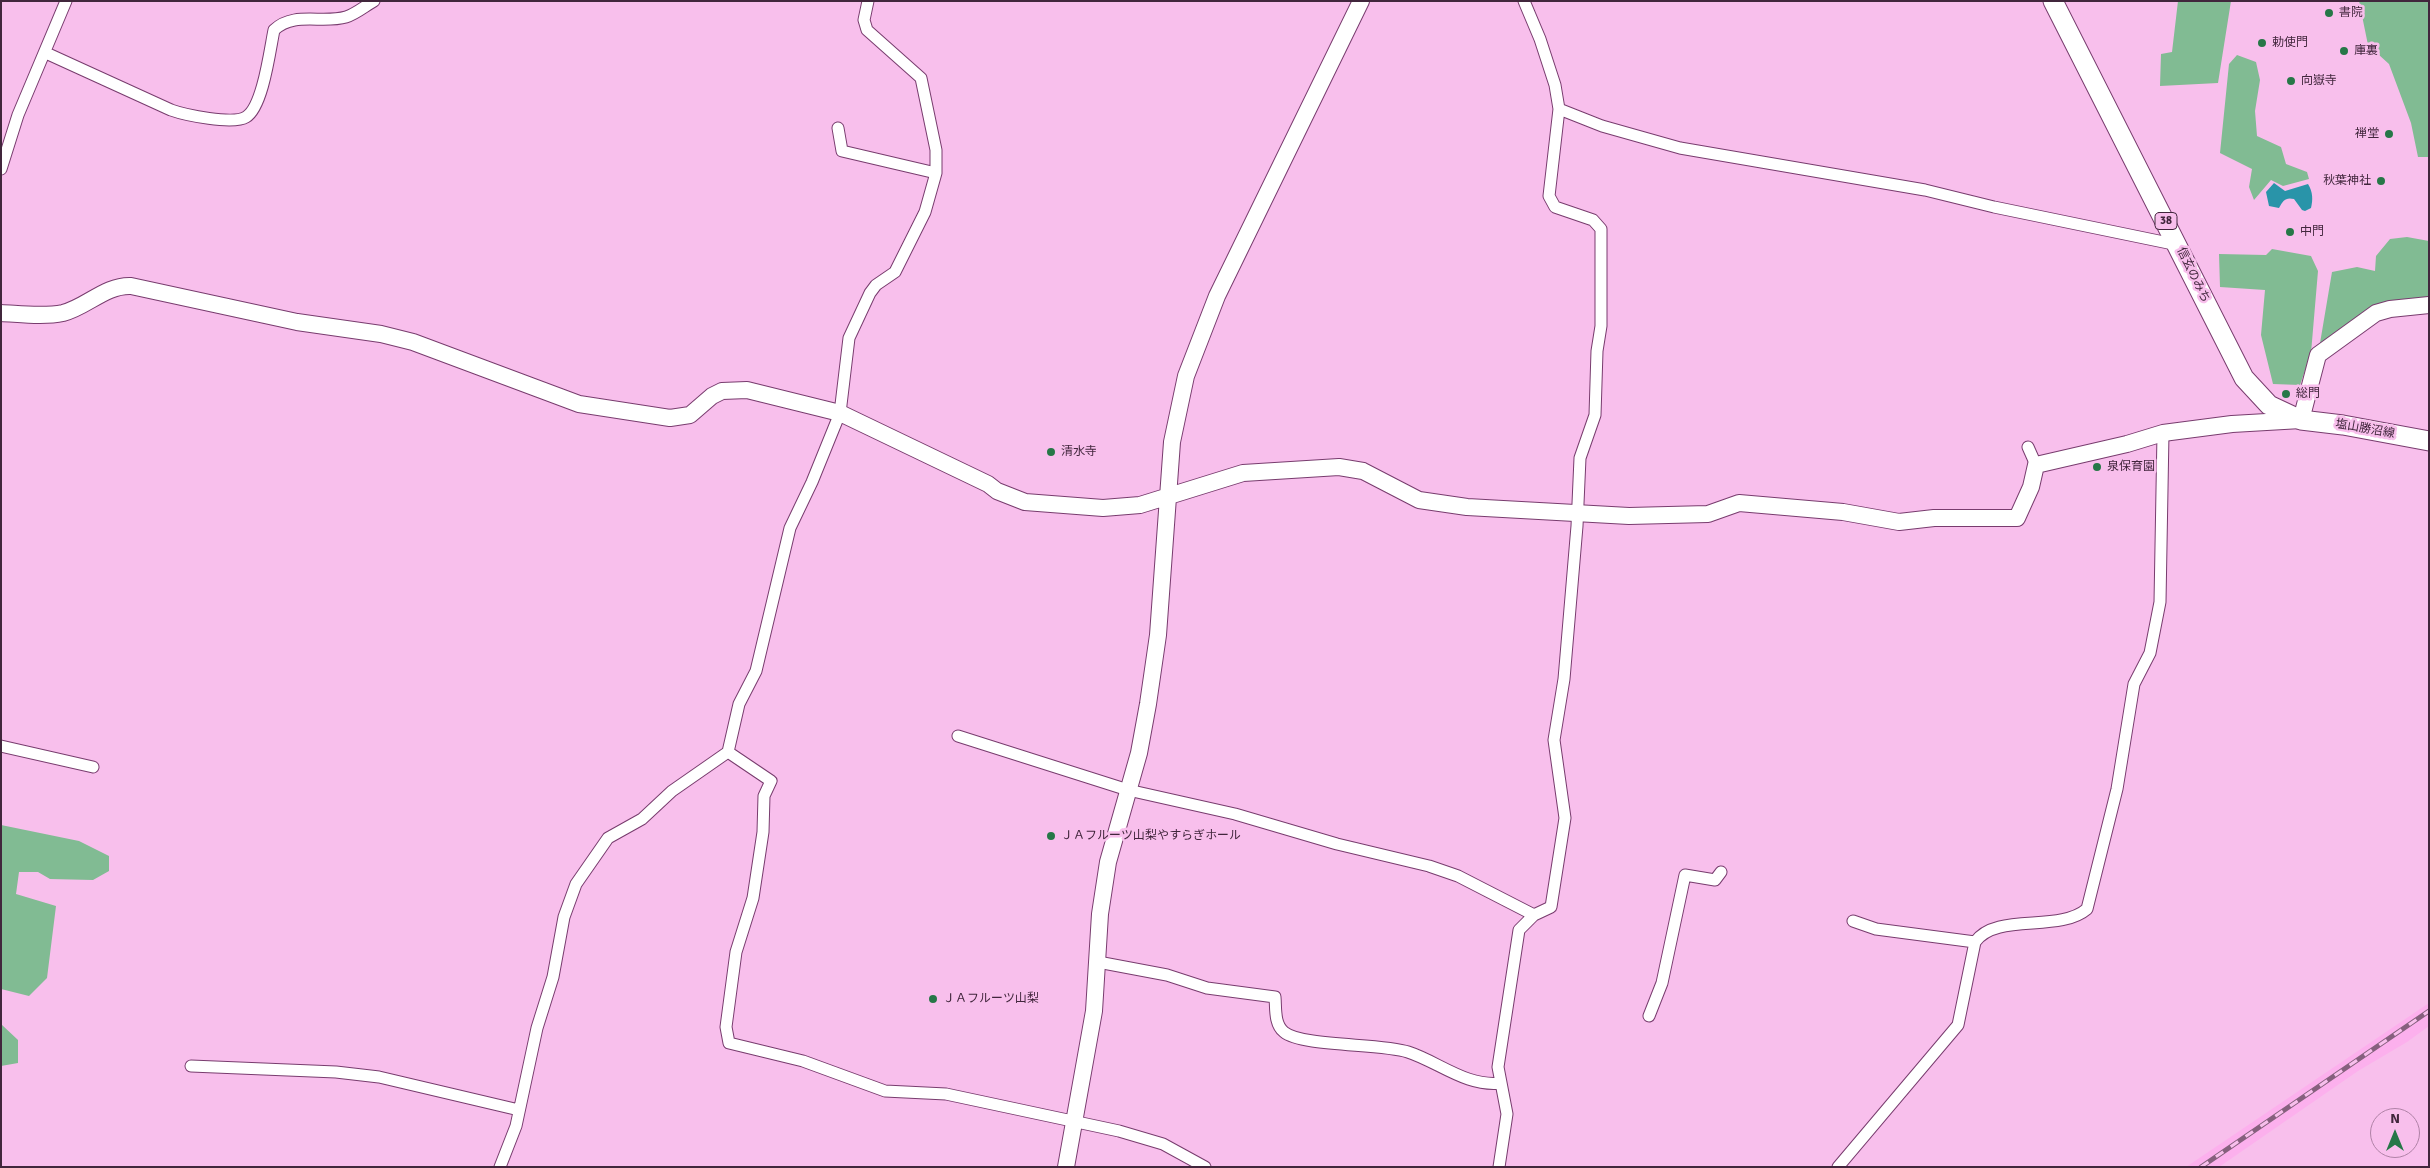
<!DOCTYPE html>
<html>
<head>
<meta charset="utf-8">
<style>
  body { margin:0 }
  #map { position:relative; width:2430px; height:1168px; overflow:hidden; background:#f8bfec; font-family:Signika,sans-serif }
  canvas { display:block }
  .frame { position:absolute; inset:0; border:2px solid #41263c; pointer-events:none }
  .north { position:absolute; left:2370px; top:1108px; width:50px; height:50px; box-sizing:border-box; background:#f8bfec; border:1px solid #af82a6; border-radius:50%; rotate:0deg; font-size:14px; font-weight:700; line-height:20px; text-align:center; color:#41263c }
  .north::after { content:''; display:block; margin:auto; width:18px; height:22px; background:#267747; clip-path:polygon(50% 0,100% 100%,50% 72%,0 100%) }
</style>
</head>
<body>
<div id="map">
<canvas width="2430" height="1168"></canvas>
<div class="frame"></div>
<div class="north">N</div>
</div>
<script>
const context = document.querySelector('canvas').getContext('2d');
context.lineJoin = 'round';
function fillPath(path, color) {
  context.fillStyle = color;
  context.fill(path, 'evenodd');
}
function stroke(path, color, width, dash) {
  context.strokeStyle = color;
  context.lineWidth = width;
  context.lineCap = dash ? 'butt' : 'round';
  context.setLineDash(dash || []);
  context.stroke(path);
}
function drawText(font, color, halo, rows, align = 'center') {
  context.font = font + ' Signika,"Noto Sans JP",sans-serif';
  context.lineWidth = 5;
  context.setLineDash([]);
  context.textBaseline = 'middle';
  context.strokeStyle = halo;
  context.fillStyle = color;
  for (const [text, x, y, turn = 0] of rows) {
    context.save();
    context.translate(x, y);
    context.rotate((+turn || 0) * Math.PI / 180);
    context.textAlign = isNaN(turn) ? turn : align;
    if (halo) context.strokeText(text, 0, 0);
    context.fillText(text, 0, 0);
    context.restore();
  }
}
const built = new Path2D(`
  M2429,1003V1026L2407,1042L2358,1071L2219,1167H2186Z`);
const green = new Path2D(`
  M2178,1H2231L2218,83L2160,86L2161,54L2172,52Z
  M2359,1H2429V157H2418L2411,123L2389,64L2368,45Z
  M2237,55L2256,62L2260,80L2255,111L2257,136L2281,147L2286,164L2307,172L2309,179L2283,186L2271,180L2254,200L2249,187L2252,169L2220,153L2229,64Z
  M2407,237L2429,241V305L2390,309L2318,355L2332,272L2357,267L2375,271L2376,256L2390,239Z
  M2272,249L2311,256L2318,271L2311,353L2300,385L2273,384L2261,335L2265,290L2220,287L2219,254L2266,255Z
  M1,825L79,841L109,856V871L93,880L50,879L38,872H19L16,894L56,906L47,978L29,996L1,989Z
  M1,1024L18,1040V1063L1,1066Z`);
const water = new Path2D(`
  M2274,183L2285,191L2308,184C2313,192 2313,200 2311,208L2305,211L2302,210L2294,199C2285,197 2283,201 2279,208L2269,206L2266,192Z`);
const street = new Path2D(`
  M46,53L171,110C185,115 233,125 246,117C263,107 270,49 274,30C294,11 322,24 346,17C356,14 365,6 374,1
  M1559,109L1602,126L1680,148L1925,190L1994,207L2178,245
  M838,128L842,151L936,173
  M1,169L18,115L66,1
  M2028,447L2036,465
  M958,736L1128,790L1235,814L1337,844L1429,866L1458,876L1534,915
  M1,746L93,767
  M728,752L771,781L764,796L763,832L753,898L736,952L726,1027L729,1043L803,1061L885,1091L946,1094L1119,1131L1163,1144L1205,1167
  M1853,921L1876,929L1975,942
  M1098,962L1167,975L1207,988L1275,997C1276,1008 1274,1024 1284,1032C1302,1047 1382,1043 1408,1052C1439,1062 1466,1087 1501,1083
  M1649,1016L1662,983L1685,875L1715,880L1721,872
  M191,1066L336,1072L379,1077L519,1110
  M500,1167L516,1126L537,1028L553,977L564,917L576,884L608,838L642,819L672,791L728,752L739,704L756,671L790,528L812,482L840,413L849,338L870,293L876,285L895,272L925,212L936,173V150L921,78L867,30L864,20L868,1
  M1499,1167L1507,1114L1498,1067L1519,930L1534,915L1551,907L1565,818L1554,740L1564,679L1577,526L1580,458L1595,415L1597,351L1601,326V229L1593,220L1555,207L1549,196L1559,109L1555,85L1540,39L1524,1
  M1838,1167L1958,1025L1975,942C1996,912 2059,933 2087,909L2117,789L2134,684L2150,653L2160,602L2163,433`);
const secondary = new Path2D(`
  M1,313C21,314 44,317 63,313C87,307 105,285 131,286L297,322L381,334L413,342L579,404L670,418L690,415L712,396L722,391L747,390L840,413L988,484L997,491L1025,502L1103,508L1140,505L1243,473L1339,467L1363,471L1419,500L1467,507L1629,516L1708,514L1739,503L1843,512L1899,522L1934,518H2017L2031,487L2036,465L2127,444L2163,433L2232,424L2301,420L2318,355L2376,313L2390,309L2429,305
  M1066,1167L1094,1011L1100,914L1108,862L1139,753L1148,704L1158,635L1172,442L1186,376L1217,296L1361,1`);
const primary = new Path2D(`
  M2053,1L2244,378L2269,405L2301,420L2343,425L2429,441`);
const rail = new Path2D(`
  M2201,1167L2429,1011`);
const markers = [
  [2329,13,5,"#267747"],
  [2262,43,5,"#267747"],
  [2344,51,5,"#267747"],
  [2291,81,5,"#267747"],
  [2389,134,5,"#267747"],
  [2381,181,5,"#267747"],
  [2290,232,5,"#267747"],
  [2286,394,5,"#267747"],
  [1051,452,5,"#267747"],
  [2097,467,5,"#267747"],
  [1051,836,5,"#267747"],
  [933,999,5,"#267747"]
];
const shields = [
  [2166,221,22]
];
const shieldNames = [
  ["38",2166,221]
];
const poiNames = [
  ["書院",2339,13],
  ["勅使門",2272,43],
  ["庫裏",2354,51],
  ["向嶽寺",2301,81],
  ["禅堂",2379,134,"right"],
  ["秋葉神社",2371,181,"right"],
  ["中門",2300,232],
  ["総門",2296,394],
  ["清水寺",1061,452],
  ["泉保育園",2107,467],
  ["ＪＡフルーツ山梨やすらぎホール",1061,836],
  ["ＪＡフルーツ山梨",943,999]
];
const streetNames = [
  ["信玄のみち",2193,275,64],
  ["塩山勝沼線",2365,429,10]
];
fillPath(built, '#fcb0ed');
fillPath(green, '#81bb93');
fillPath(water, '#2994a9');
stroke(street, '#783c6e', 13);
stroke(secondary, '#783c6e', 18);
stroke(primary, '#783c6e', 21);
stroke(street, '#fff', 11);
stroke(secondary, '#fff', 16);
stroke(primary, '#fff', 19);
stroke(rail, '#86607e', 5);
stroke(rail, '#f8bfec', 3, [9]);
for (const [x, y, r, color] of markers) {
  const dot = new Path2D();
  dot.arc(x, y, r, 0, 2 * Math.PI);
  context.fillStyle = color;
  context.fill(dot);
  stroke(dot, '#f8bfec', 2);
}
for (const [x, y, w] of shields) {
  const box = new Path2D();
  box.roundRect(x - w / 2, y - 8.5, w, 17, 4);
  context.fillStyle = '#f8bfec';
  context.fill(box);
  stroke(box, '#41263c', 1);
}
drawText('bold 11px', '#41263c', null, shieldNames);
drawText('12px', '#41263c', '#f8bfec', poiNames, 'left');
drawText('12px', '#41263c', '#f8bfec', streetNames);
</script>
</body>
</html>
